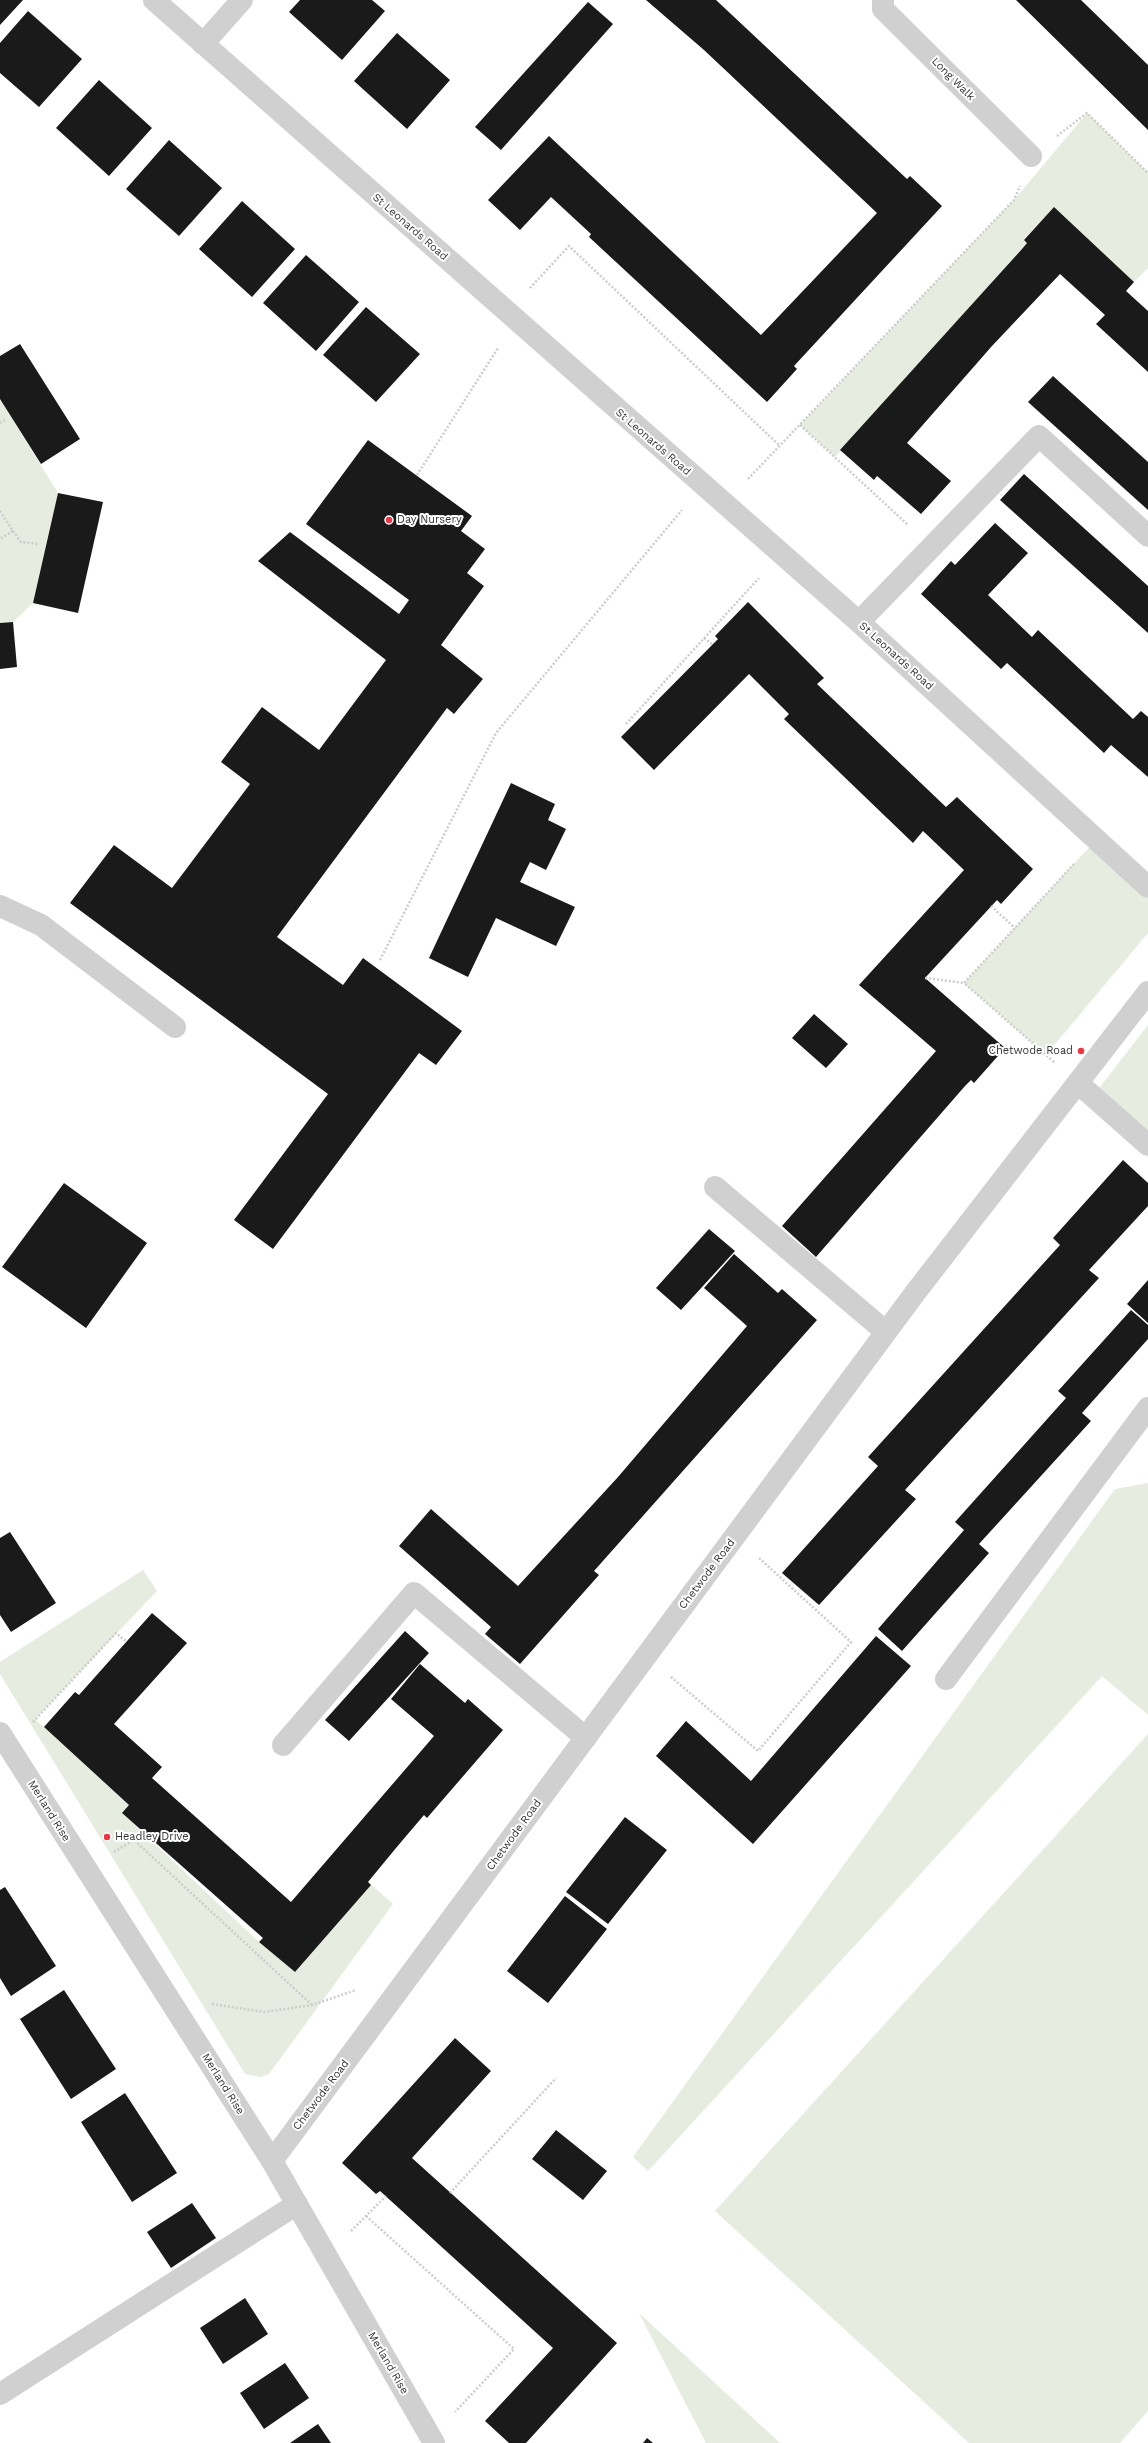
<!DOCTYPE html>
<html>
<head>
<meta charset="utf-8">
<style>
  body { margin:0 }
  canvas { display:block; background:#fff }
</style>
</head>
<body>
<canvas width="1148" height="2443"></canvas>
<script>
const context = document.querySelector('canvas').getContext('2d');
context.lineJoin = 'round';
function fillPath(path, color) {
  context.fillStyle = color;
  context.fill(path, 'evenodd');
}
function stroke(path, color, width, dash) {
  context.strokeStyle = color;
  context.lineWidth = width;
  context.lineCap = dash ? 'butt' : 'round';
  context.setLineDash(dash || []);
  context.stroke(path);
}
function drawText(font, color, halo, rows, align = 'center') {
  context.font = font + ' "Work Sans",sans-serif';
  context.lineWidth = 4;
  context.setLineDash([]);
  context.textBaseline = 'middle';
  context.strokeStyle = halo;
  context.fillStyle = color;
  for (const [text, x, y, turn = 0] of rows) {
    context.save();
    context.translate(x, y);
    context.rotate((+turn || 0) * Math.PI / 180);
    context.textAlign = isNaN(turn) ? turn : align;
    if (halo) context.strokeText(text, 0, 0);
    context.fillText(text, 0, 0);
    context.restore();
  }
}
const green = new Path2D(`
  M1087,113L1148,173V268L1134,282L1054,207L1024,239L1027,243L835,457L800,425L1014,200Z
  M0,399L58,493L33,603L13,622L0,623Z
  M1096,840L1148,887V933L1046,1055L964,983Z
  M1148,1025V1140L1093,1096Z
  M1148,1483V1715L1102,1676L648,2171L633,2157L1115,1489Z
  M143,1570L157,1591L35,1719L129,1805L122,1813L259,1942L295,1972L368,1882L393,1904L269,2074L260,2077L245,2074L0,1674V1662Z
  M1148,1734V2411L1120,2443H969L715,2211Z
  M639,2313L780,2443H706Z`);
const building = new Path2D(`
  M0,0H23L0,25Z
  M300,0H372L385,11L342,60L289,12Z
  M646,0H716L907,179L910,176L942,206L794,366L797,369L767,402L589,237L591,234L551,197L520,230L488,200L549,136L761,335L877,213L704,50Z
  M1016,0H1081L1148,65V130Z
  M588,2L613,24L501,150L475,127Z
  M28,11L82,59L39,107L0,73V43Z
  M397,33L450,80L407,129L354,81Z
  M99,80L152,128L109,176L56,128Z
  M169,140L222,188L179,236L126,189Z
  M242,201L295,249L252,297L199,249Z
  M1054,207L1134,282L1126,291L1148,311V372L1096,324L1105,315L1060,274L992,346L907,443L951,481L921,514L877,476L874,480L840,450L1022,249L1027,243L1024,240Z
  M306,255L359,302L316,351L263,303Z
  M366,307L420,354L376,402L323,355Z
  M20,344L80,439L41,464L0,399V356Z
  M1053,376L1148,462V510L1028,402Z
  M368,440L472,516L461,531L485,549L467,573L484,586L441,645L483,679L454,714L447,708L277,937L343,985L363,958L462,1031L436,1065L419,1053L273,1249L234,1220L328,1094L70,903L114,845L172,888L250,784L221,762L262,707L319,750L386,660L258,561L290,532L399,614L409,600L306,524Z
  M1024,474L1148,586V633L1000,500Z
  M58,493L103,502L78,613L33,603Z
  M995,523L1028,553L988,595L1032,637L1038,630L1133,719L1141,711L1148,717V777L1111,745L1104,753L1007,663L1001,669L921,594L951,561L955,565Z
  M748,602L824,678L817,684L946,807L957,797L1033,869L1001,904L997,900L925,978L1005,1048L974,1083L971,1080L965,1086L816,1257L782,1226L936,1051L859,985L964,870L923,831L913,843L784,719L789,714L749,674L654,770L621,737L718,639L715,636Z
  M13,622L17,667L0,669V623Z
  M511,783L555,804L548,820L566,829L546,870L530,862L520,882L575,907L556,946L496,918L468,977L429,958Z
  M814,1014L848,1044L826,1068L792,1038Z
  M1123,1160L1148,1183V1206L1089,1270L1099,1278L905,1490L916,1499L819,1605L782,1573L878,1466L868,1457L1060,1245L1053,1238Z
  M64,1183L147,1243L86,1328L2,1267Z
  M709,1229L735,1251L681,1310L656,1288Z
  M734,1254L778,1293L782,1289L817,1320L594,1571L599,1575L520,1664L485,1634L491,1627L399,1546L431,1509L518,1586L618,1477L747,1326L704,1288Z
  M1148,1280V1323L1127,1304Z
  M1131,1310L1148,1325V1339L1082,1413L1091,1421L979,1544L989,1553L902,1651L878,1629L964,1530L955,1522L1066,1398L1058,1391Z
  M10,1532L56,1603L11,1632L0,1615V1538Z
  M152,1613L187,1643L114,1724L162,1767L152,1778L291,1902L434,1736L391,1699L420,1664L465,1703L468,1699L503,1730L427,1818L424,1815L396,1848L368,1882L371,1885L295,1972L259,1942L263,1938L122,1813L129,1805L44,1727L75,1692L79,1695Z
  M405,1631L429,1653L349,1741L325,1720Z
  M876,1636L911,1666L753,1844L656,1756L686,1721L751,1781Z
  M625,1817L667,1850L608,1924L566,1892Z
  M5,1887L56,1966L11,1996L0,1978V1890Z
  M565,1896L607,1929L548,2003L507,1971Z
  M64,1990L116,2069L71,2099L20,2019Z
  M455,2038L491,2071L412,2158L617,2343L526,2443H509L485,2421L553,2348L380,2191L376,2194L342,2163Z
  M125,2093L177,2173L132,2202L81,2122Z
  M556,2130L607,2171L583,2200L532,2159Z
  M192,2203L216,2238L171,2268L147,2232Z
  M245,2298L268,2334L223,2364L200,2328Z
  M285,2363L309,2398L264,2429L240,2393Z
  M318,2424L331,2443H290Z
  M647,2438L653,2443H643Z`);
const path = new Path2D(`
  M1057,136L1087,113L1148,173
  M530,288L569,246L780,446
  M0,423L5,420
  M800,425L908,525
  M417,475L498,348
  M748,479L1014,200L1020,186
  M0,511L13,531L0,539
  M13,531L21,542L38,544
  M704,638L713,645
  M626,724L759,578
  M991,906L1015,928
  M380,960L496,733L682,510
  M925,978L964,983
  M1054,1062L964,983L1074,864
  M671,1677L758,1751L851,1642L759,1558
  M33,1722L116,1633L127,1642
  M114,1852L134,1840L312,2005
  M212,2004L264,2012L312,2005L356,1990
  M450,2193L556,2078
  M366,2216L514,2349L455,2412
  M351,2231L386,2196`);
const minor = new Path2D(`
  M154,0L859,622L1148,887
  M883,0V9L1031,156
  M203,44L242,0
  M859,622L1039,436L1148,536
  M0,906L41,925L175,1027
  M1079,1084L1148,1145
  M715,1187L886,1332
  M946,1679L1148,1408
  M0,1733L272,2161L434,2443
  M283,1745L414,1593L586,1738
  M272,2161L915,1293L1148,992
  M0,2394L297,2204`);
const markers = [
  [389,520,4,"#e63946"],
  [1081,1051,4,"#e63946"],
  [107,1837,4,"#e63946"]
];
const streetNames = [
  ["Long Walk",953,79,45],
  ["St Leonards Road",410,227,41],
  ["St Leonards Road",653,442,41],
  ["St Leonards Road",896,656,42],
  ["Chetwode Road",707,1574,-53],
  ["Merland Rise",49,1811,58],
  ["Chetwode Road",514,1835,-54],
  ["Merland Rise",223,2084,58],
  ["Chetwode Road",321,2095,-53],
  ["Merland Rise",388,2363,60]
];
const poiNames = [
  ["Day Nursery",397,520],
  ["Chetwode Road",1073,1051,"right"],
  ["Headley Drive",115,1837]
];
fillPath(green, '#e6ecdf');
fillPath(building, '#1a1a1a');
stroke(path, '#cdcdcd', 2.5, [2, 2]);
stroke(minor, '#d0d0d0', 22);
for (const [x, y, r, color] of markers) {
  const dot = new Path2D();
  dot.arc(x, y, r, 0, 2 * Math.PI);
  context.fillStyle = color;
  context.fill(dot);
  stroke(dot, '#fff', 1.5);
}
drawText('11px', '#333', '#fff', streetNames);
drawText('11px', '#333', '#fff', poiNames, 'left');
</script>
</body>
</html>
